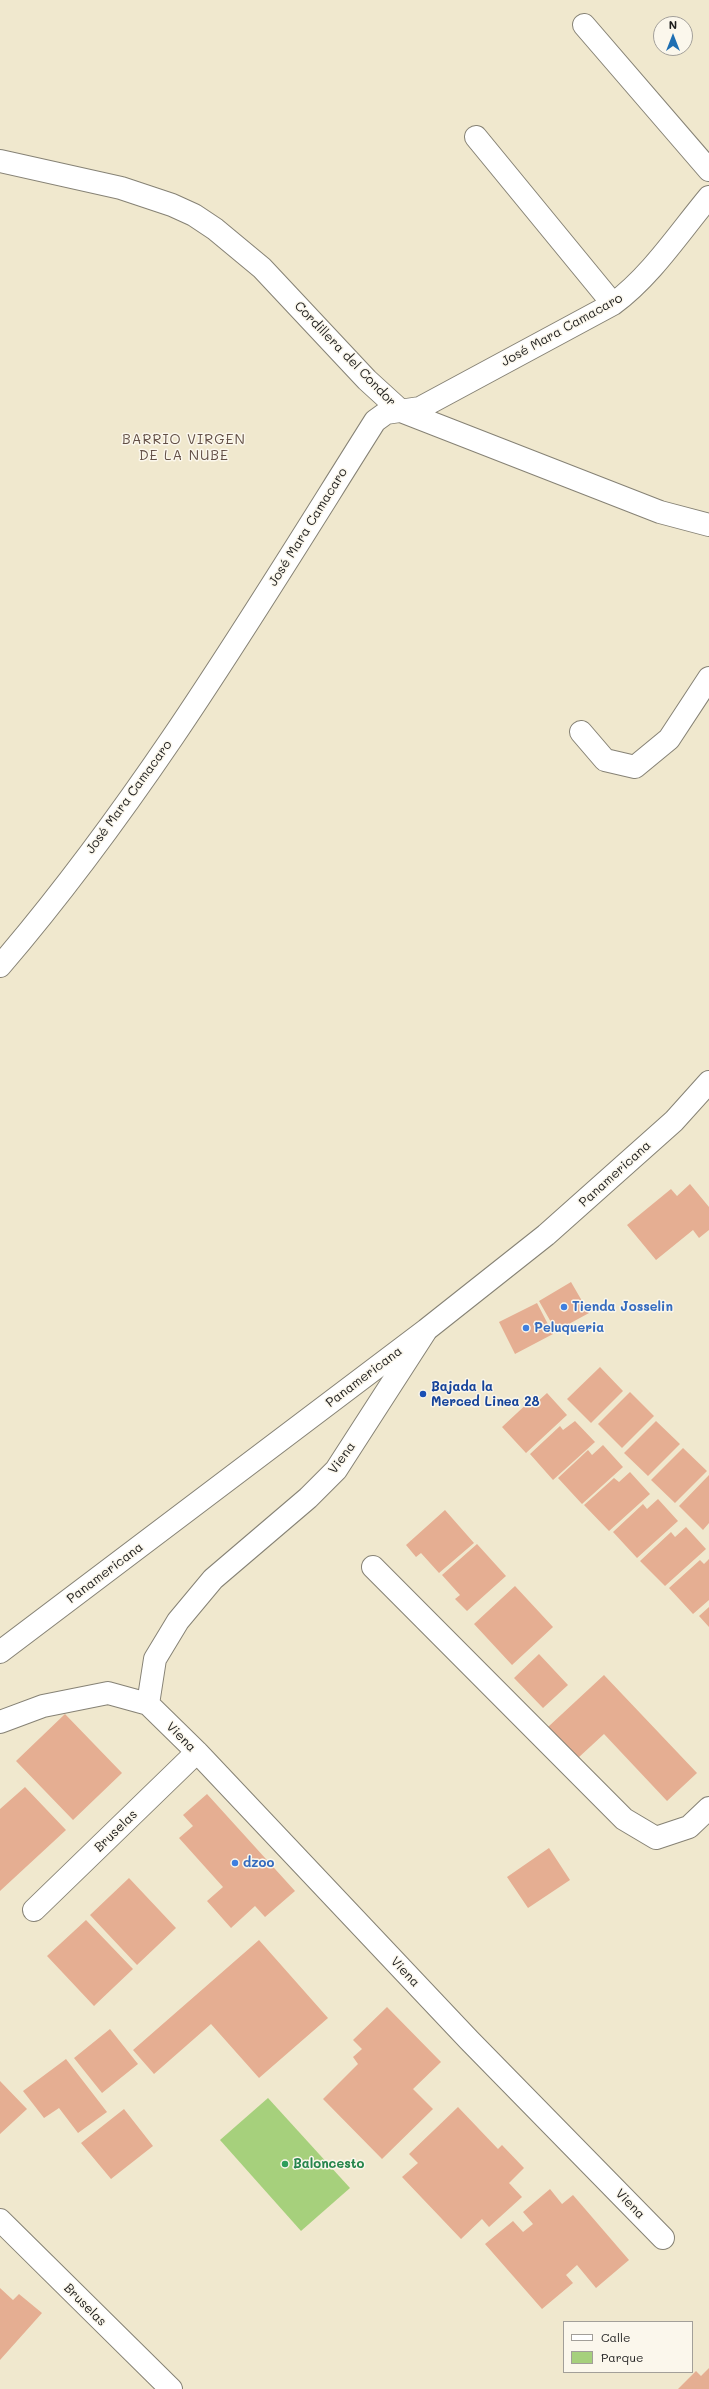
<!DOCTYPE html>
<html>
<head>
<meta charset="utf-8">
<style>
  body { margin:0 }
  #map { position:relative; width:709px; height:2389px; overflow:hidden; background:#f0e8ce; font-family:Mali,sans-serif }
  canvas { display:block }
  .legend { position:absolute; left:563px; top:2321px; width:130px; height:52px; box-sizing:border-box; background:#fbf7ec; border:1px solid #a29f99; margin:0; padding:5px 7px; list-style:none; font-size:12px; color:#1c1c1c }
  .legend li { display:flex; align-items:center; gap:8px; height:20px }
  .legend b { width:20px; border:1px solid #a29f99 }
  .north { position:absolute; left:653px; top:16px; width:40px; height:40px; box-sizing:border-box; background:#fbf7ec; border:1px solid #a29f99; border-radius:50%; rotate:0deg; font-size:11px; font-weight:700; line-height:16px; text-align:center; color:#1c1c1c }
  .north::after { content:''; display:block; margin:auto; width:14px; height:18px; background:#1f6fb2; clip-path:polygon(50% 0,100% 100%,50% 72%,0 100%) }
</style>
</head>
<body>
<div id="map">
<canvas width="709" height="2389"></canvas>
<ul class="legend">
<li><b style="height:5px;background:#fff"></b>Calle</li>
<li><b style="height:11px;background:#a6d07c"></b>Parque</li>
</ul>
<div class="north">N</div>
</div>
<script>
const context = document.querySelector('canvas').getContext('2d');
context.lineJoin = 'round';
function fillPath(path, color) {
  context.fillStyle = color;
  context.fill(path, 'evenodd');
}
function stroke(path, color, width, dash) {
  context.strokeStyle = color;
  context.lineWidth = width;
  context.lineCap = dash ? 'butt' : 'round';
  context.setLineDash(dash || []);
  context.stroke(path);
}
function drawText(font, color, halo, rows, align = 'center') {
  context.font = font + ' Mali,sans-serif';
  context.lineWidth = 3;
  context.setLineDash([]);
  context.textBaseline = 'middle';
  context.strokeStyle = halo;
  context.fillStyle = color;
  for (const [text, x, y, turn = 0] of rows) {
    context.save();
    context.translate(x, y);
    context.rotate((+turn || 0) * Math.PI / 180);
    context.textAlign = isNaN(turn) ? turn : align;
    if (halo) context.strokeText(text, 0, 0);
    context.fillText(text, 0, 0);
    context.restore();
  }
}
const green = new Path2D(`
  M268,2098L350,2188L301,2231L220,2140Z`);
const building = new Path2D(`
  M690,1184L709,1207V1230L699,1238L693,1230L656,1260L627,1225L671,1189L677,1196Z
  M571,1282L589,1313L556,1331L539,1301Z
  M537,1303L553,1334L515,1354L499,1322Z
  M600,1367L623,1391L591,1423L567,1399Z
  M630,1392L654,1416L622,1448L598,1424Z
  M547,1393L567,1415L526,1453L502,1427L532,1399L536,1403Z
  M575,1421L595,1442L553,1480L530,1454L560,1426L563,1430Z
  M656,1421L680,1444L648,1476L624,1453Z
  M603,1445L623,1467L582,1504L558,1478L588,1450L592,1455Z
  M683,1448L707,1471L675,1503L651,1480Z
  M630,1472L650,1494L609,1531L584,1505L614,1478L619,1482Z
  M709,1475V1523L703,1530L679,1506Z
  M658,1499L678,1521L637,1558L613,1532L643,1504L647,1509Z
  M445,1510L474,1543L439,1573L421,1553L416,1557L406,1545Z
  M686,1527L706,1549L665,1586L640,1561L671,1532L675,1537Z
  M477,1544L506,1576L467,1611L455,1599L460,1595L442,1575Z
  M709,1559V1600L693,1614L669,1588L700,1560L704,1564Z
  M515,1586L553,1627L512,1665L474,1624Z
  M709,1607V1627L699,1616Z
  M539,1654L568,1685L543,1708L514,1678Z
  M604,1675L697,1773L667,1801L604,1734L578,1758L548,1727Z
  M65,1714L122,1773L73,1820L16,1761Z
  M25,1787L66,1830L0,1891V1809Z
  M207,1794L295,1891L265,1917L255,1906L231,1928L207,1901L223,1887L179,1838L193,1826L183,1815Z
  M549,1848L570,1880L528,1908L507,1877Z
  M129,1878L176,1928L137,1965L90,1915Z
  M86,1920L133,1969L94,2006L47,1956Z
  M259,1940L328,2018L259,2078L211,2024L154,2074L133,2050Z
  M387,2007L441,2062L413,2089L433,2109L382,2159L323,2099L358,2064L353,2057L362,2049L353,2040Z
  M110,2029L138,2064L102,2093L74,2058Z
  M66,2059L107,2112L78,2133L59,2108L44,2118L23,2091Z
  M0,2081L27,2109L0,2134Z
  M458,2107L498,2149L502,2145L524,2168L509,2183L522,2197L489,2227L482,2219L461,2239L402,2177L418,2163L409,2154Z
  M124,2109L153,2146L111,2179L81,2143Z
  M550,2189L562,2204L573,2195L629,2260L596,2288L577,2265L566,2275L573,2283L542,2309L485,2244L513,2221L523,2232L533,2224L523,2212Z
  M0,2288L13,2300L19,2294L42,2313L0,2360Z
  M709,2368V2389H678L696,2371L701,2376Z`);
const street = new Path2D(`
  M584,25L709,170
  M476,137L613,304
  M0,161L121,188L172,205L194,215L215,229L262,268L367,380L401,411L660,512L709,525
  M581,732L605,760L635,767L669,739L709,678
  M0,966C144,798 257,608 375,421L386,413L420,408L613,304C651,276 679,233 709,197
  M373,1567L624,1819L656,1838L689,1827L709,1808
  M148,1704L155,1659L178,1621L213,1579L308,1498L336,1470L425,1332
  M0,1722L43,1706L108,1693L148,1704L197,1752L469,2040L663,2238
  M34,1910L197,1752
  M0,2220L171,2389`);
const secondary = new Path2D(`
  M0,1652L426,1330L546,1235L674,1121L709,1082`);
const markers = [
  [564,1307,4,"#3f7fe0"],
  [526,1328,4,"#3f7fe0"],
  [423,1394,4,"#1a4fb4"],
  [235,1863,4,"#3f7fe0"],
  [285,2164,4,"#2e9e5b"]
];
const streetNames = [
  ["José Mara Camacaro",562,330,-29],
  ["Cordillera del Condor",345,354,46],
  ["José Mara Camacaro",308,527,-58],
  ["José Mara Camacaro",129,797,-54],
  ["Panamericana",615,1174,-42],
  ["Panamericana",364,1377,-37],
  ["Viena",342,1458,-54],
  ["Panamericana",105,1573,-37],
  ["Viena",181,1737,45],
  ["Bruselas",116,1831,-44],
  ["Viena",405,1972,47],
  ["Viena",630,2204,46],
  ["Bruselas",85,2305,45]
];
const shopNames = [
  ["Tienda Josselin",572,1307],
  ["Peluqueria",534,1328],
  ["dzoo",243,1863]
];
const transitNames = [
  ["Bajada la",431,1387],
  ["Merced Linea 28",431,1402]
];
const leisureNames = [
  ["Baloncesto",293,2164]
];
const neighbourhoodNames = [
  ["BARRIO VIRGEN",184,440],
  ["DE LA NUBE",184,456]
];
fillPath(green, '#a6d07c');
fillPath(building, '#e5ae92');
stroke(street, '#868275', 24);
stroke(secondary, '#868275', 24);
stroke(street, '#fff', 22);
stroke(secondary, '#fff', 22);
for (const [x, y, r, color] of markers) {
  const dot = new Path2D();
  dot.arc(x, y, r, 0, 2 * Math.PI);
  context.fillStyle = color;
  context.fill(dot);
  stroke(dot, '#fbf7ec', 1.5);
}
drawText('13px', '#1c1c1c', '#fbf7ec', streetNames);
drawText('bold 13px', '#366cbe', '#fbf7ec', shopNames, 'left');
drawText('bold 13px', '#164399', '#fbf7ec', transitNames, 'left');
drawText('bold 13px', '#27864d', '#fbf7ec', leisureNames, 'left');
context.letterSpacing = '1px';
drawText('14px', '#624f45', '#fbf7ec', neighbourhoodNames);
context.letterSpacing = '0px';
</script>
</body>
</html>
